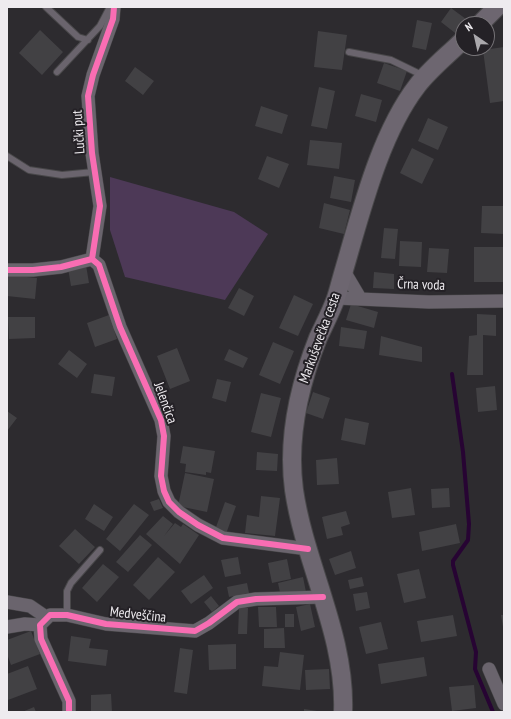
<!DOCTYPE html>
<html>
<head>
<meta charset="utf-8">
<style>
  body { margin:0 }
  #map { position:relative; width:511px; height:719px; overflow:hidden; background:#2d2b2f; font-family:"PT Sans Narrow",sans-serif }
  canvas { display:block }
  .frame { position:absolute; inset:0; border:8px solid #eeebef; pointer-events:none }
  .north { position:absolute; left:455px; top:16px; width:40px; height:40px; box-sizing:border-box; background:#242126; border:1px solid #757276; border-radius:50%; rotate:326deg; font-size:11px; font-weight:700; line-height:16px; text-align:center; color:#eeebef }
  .north::after { content:''; display:block; margin:auto; width:14px; height:18px; background:#aaa8ac; clip-path:polygon(50% 0,100% 100%,50% 72%,0 100%) }
</style>
</head>
<body>
<div id="map">
<canvas width="511" height="719"></canvas>
<div class="frame"></div>
<div class="north">N</div>
</div>
<script>
const context = document.querySelector('canvas').getContext('2d');
context.lineJoin = 'round';
function fillPath(path, color) {
  context.fillStyle = color;
  context.fill(path, 'evenodd');
}
function stroke(path, color, width, dash) {
  context.strokeStyle = color;
  context.lineWidth = width;
  context.lineCap = dash ? 'butt' : 'round';
  context.setLineDash(dash || []);
  context.stroke(path);
}
function drawText(font, color, halo, rows, align = 'center') {
  context.font = font + ' "PT Sans Narrow",sans-serif';
  context.lineWidth = 4;
  context.setLineDash([]);
  context.textBaseline = 'middle';
  context.strokeStyle = halo;
  context.fillStyle = color;
  for (const [text, x, y, turn = 0] of rows) {
    context.save();
    context.translate(x, y);
    context.rotate((+turn || 0) * Math.PI / 180);
    context.textAlign = isNaN(turn) ? turn : align;
    if (halo) context.strokeText(text, 0, 0);
    context.fillText(text, 0, 0);
    context.restore();
  }
}
const green = new Path2D(`
  M110,177L234,212L268,234L225,300L125,277L110,230Z`);
const stream = new Path2D(`
  M452,374L463,452L469,524L468,540L453,561V565L476,652L475,669L493,712`);
const building = new Path2D(`
  M451,8L470,22L468,24H463V31L459,36L441,22Z
  M417,20L432,23L426,50L412,47Z
  M40,30L63,52L42,75L19,53Z
  M318,31L347,35L342,70L314,67Z
  M504,47V101L490,103L483,50Z
  M384,63L407,71L400,91L377,83Z
  M135,67L154,81L143,95L125,81Z
  M319,87L335,91L327,129L311,126Z
  M361,94L382,100L376,122L355,116Z
  M261,106L288,115L282,134L255,126Z
  M428,118L448,127L438,150L418,141Z
  M310,140L342,143L339,169L307,165Z
  M412,148L434,159L422,184L400,173Z
  M267,156L289,164L279,188L258,179Z
  M334,176L355,180L351,202L330,198Z
  M324,203L350,210L344,234L319,228Z
  M482,206H504V234L481,233Z
  M384,228L398,229L395,259L381,258Z
  M400,241L422,242L421,267L399,266Z
  M474,247H503V282H474Z
  M429,248L449,249L447,273L427,272Z
  M86,265L89,283L71,286L68,268Z
  M374,272L394,274V289L373,288Z
  M7,275L37,278L35,299L7,296Z
  M239,288L254,296L244,316L228,308Z
  M294,295L313,304L298,336L279,328Z
  M351,304L378,312L374,328L346,320Z
  M477,314L496,315V336L483,335V375H467L469,336L477,335Z
  M109,315L117,339L95,347L87,323Z
  M8,317H35V338L9,339Z
  M341,327L367,331L364,349L339,346Z
  M381,336L422,347V362L379,355Z
  M273,342L294,351L280,384L259,375Z
  M177,348L190,381L170,389L157,356Z
  M229,349L248,358L243,368L224,360Z
  M69,350L87,364L77,378L58,364Z
  M94,374L115,377L112,396L91,393Z
  M217,379L231,382L226,402L212,398Z
  M495,386L497,410L478,412L476,388Z
  M313,392L330,398L323,419L306,413Z
  M261,393L281,398L271,437L251,432Z
  M7,411L17,418L7,431Z
  M345,418L369,423L365,445L341,440Z
  M183,446L215,451L211,473L206,472V475L185,472L186,464L180,463Z
  M257,452L278,454L277,471L256,470Z
  M337,458L339,484L317,485L316,460Z
  M185,473L214,479L207,512L178,506Z
  M411,488L415,515L392,518L388,492Z
  M449,488L450,507L432,508L431,489Z
  M261,496L280,498L275,536L245,533L247,515L259,517Z
  M159,499L163,508L154,511L150,502Z
  M225,502L236,506L226,534L215,530Z
  M94,504L113,517L104,531L85,519Z
  M134,504L149,515L120,551L106,539Z
  M346,511L350,524L341,527L343,535L327,539L322,517Z
  M163,516L173,524L164,536L175,523L181,527L183,524L199,535L180,564L146,534Z
  M456,524L460,543L422,551L419,532Z
  M75,529L95,547L79,564L59,546Z
  M140,535L152,545L128,572L116,562Z
  M351,551L356,568L335,575L329,559Z
  M158,557L175,572L149,600L133,585Z
  M238,557L241,574L225,577L221,560Z
  M287,559L291,579L272,583L268,563Z
  M103,564L119,577L97,602L82,588Z
  M419,569L426,598L404,603L397,574Z
  M204,575L213,588L191,604L181,591Z
  M303,577L306,592L281,597L278,583Z
  M362,577L364,586L350,589L348,580Z
  M247,583L249,593L229,597L227,587Z
  M367,592L370,608L356,611L353,594Z
  M211,596L219,606L212,612L204,602Z
  M310,604L315,627L301,631L296,607Z
  M258,607H276L277,627H259Z
  M239,608H248L247,634H238Z
  M285,614H294V627H285Z
  M453,615L457,636L421,642L417,621Z
  M501,615H504V627H503Z
  M381,622L388,649L366,654L359,627Z
  M284,628L285,648H264V629Z
  M31,631L40,654L11,665L7,654V640Z
  M71,636L91,639L89,648L108,650L106,666L68,661Z
  M236,644V669L209,670L208,645Z
  M180,648L193,650L187,694L174,692Z
  M280,652L304,655L300,690L262,686L264,666L278,667Z
  M424,657L427,676L381,684L378,664Z
  M28,666L37,689L8,700L7,674Z
  M329,669L330,689L306,690L305,670Z
  M474,685L476,708L452,711L449,687Z
  M111,694L112,712H91V695Z
  M34,707L36,712H22Z
  M304,709L317,711V712H304Z`);
const lane = new Path2D(`
  M46,7L78,37L88,40
  M349,52L391,60L424,76
  M57,72L100,26L110,7
  M7,156L29,170L62,175L94,172
  M67,615V591L71,583L100,550`);
const street = new Path2D(`
  M92,259L100,206L92,153L88,96L93,75L113,19L114,7
  M7,270H33L61,267L92,259L99,265L120,327L161,420L164,436L161,476L164,491L169,502L179,512L198,525L223,538L308,549
  M344,271L360,298
  M336,298L429,302L504,301
  M7,602L30,606L46,617
  M7,627L25,624L40,625
  M489,669L504,704
  M69,712V701L41,639L40,625L50,615H67L106,624L195,631L209,623L237,602L256,599L323,597`);
const secondary = new Path2D(`
  M480,24L497,7
  M343,712C346,635 305,565 294,490C287,438 299,386 318,338C324,325 331,312 336,298C339,289 341,280 344,270C361,212 380,134 417,86C430,69 448,55 463,40`);
const cycleway = new Path2D(`
  M92,259L100,206L92,153L88,96L93,75L113,19L114,7
  M7,270H33L61,267L92,259L99,265L120,327L161,420L164,436L161,476L164,491L169,502L179,512L198,525L223,538L308,549
  M69,712V701L41,639L40,625L50,615H67L106,624L195,631L209,623L237,602L256,599L323,597`);
const streetNames = [
  ["Lučki put",79,132,-94],
  ["Črna voda",421,285,2],
  ["Markuševečka cesta",320,338,-70],
  ["Jelenčica",165,403,70],
  ["Medveščina",138,615,6]
];
fillPath(green, '#4d3957');
stroke(stream, '#270433', 4);
fillPath(building, '#424144');
stroke(lane, '#484749', 8);
stroke(street, '#484749', 14);
stroke(secondary, '#484749', 20);
stroke(lane, '#6a646d', 6);
stroke(street, '#6a646d', 13);
stroke(secondary, '#6d6670', 18);
stroke(cycleway, '#f96db3', 6);
drawText('14px', '#eeebef', '#242126', streetNames);
</script>
</body>
</html>
